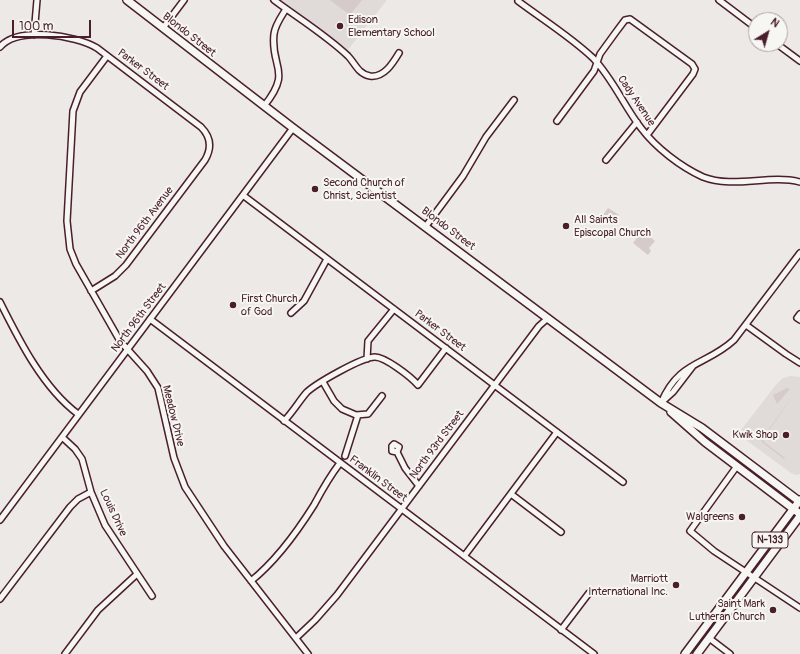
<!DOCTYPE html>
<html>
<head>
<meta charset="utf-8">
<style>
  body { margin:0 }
  #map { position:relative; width:800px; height:654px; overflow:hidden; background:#ece9e6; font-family:Pangolin,sans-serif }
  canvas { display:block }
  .north { position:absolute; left:748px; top:12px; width:40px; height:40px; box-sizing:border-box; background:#f6f6f2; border:1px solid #b1a0a2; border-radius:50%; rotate:37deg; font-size:11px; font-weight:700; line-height:16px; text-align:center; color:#4a1f2b }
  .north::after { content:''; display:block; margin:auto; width:14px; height:18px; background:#4a1f2b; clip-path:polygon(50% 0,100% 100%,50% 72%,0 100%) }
  .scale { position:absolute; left:12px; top:20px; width:79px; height:18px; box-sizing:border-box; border:2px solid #4a1f2b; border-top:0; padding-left:5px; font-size:12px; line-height:14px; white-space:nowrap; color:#4a1f2b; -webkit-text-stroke:3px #f6f6f2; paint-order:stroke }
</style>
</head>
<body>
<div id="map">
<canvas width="800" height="654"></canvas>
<div class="north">N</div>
<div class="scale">100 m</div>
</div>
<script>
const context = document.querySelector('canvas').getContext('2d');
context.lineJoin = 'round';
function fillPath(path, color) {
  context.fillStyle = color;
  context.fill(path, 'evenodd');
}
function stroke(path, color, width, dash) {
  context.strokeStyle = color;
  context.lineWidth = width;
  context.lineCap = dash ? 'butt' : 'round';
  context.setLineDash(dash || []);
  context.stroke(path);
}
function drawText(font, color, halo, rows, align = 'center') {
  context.font = font + ' Pangolin,sans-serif';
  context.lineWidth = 4;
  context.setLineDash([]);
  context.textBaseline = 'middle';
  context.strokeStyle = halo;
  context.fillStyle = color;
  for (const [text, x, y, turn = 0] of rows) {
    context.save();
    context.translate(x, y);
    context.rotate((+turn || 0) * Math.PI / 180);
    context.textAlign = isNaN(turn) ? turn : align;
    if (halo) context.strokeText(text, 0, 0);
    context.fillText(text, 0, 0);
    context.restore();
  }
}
const built = new Path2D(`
  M279,0H387L347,51Z
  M791,376L800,377V474L796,475L791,473L738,434L775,386L783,378Z`);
const green = new Path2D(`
  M330,0H362L350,15Z
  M608,208L619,215L614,224L603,215Z
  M643,230L655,241L649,248L651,251L648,255L633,243Z
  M787,388L790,389L777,404L773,395Z
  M795,393L763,439L764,442L785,458L784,459L763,443L761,440Z`);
const minor = new Path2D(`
  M274,0C298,18 326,35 348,56C355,63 358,74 370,76C384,78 393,63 399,53
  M719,0L756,28
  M518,1C542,19 571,37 593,58C613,79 624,106 641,128C656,148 681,167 703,177C734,189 769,174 800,182
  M163,28L184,0
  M34,35L37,0
  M777,44L800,61
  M0,47C18,26 75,35 97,48L201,127C211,137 212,148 205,160L126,265L115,276L91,291
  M107,56L80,92L73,111L67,221L70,249L76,264L120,341L147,371L158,388L174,458L185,487L224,546L308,654
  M264,106C293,70 270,68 274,34C275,25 281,17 286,9
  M557,121L594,71L600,54L616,32L625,20L630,19L692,64L695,69L693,74L647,135
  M606,160L637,122
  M244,196L623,482
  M426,226L463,176L486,137L514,100
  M0,302C19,340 43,388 78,414
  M291,313L304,301L327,259
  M800,314L797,318L800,320
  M150,319L594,654
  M746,325L786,354L800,363
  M367,359L368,341L394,309
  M323,382L334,401L342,409L356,415L368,414L382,396
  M662,402L673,392L693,366
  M661,403C679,360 706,366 734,340L800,253
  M284,421C293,412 299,401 307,392C317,383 362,357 375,357C385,357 410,376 418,385L446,348
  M62,437L75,449L82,459L91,492L105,525L152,596
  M397,452L399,447L394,444L392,446V451L397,452L405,468L419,486
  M345,456L358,415
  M737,466L690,531L714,551L800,608
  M511,494L561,532
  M0,520L293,128
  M465,555L557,432
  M251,581C276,561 297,532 314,505C322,490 330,476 340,463
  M0,599L70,507L78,499L91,492
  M561,630L589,593
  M296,638L315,620L337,595L539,326L548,318
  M709,638L730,654
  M65,654L98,610L137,574`);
const major = new Path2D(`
  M127,0L293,128L661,403L702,428L800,502
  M671,412L705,442L800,514
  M685,654L800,500
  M697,654L800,516`);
const markers = [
  [340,26,4,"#4a1f2b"],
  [315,189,4,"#4a1f2b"],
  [566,226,4,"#4a1f2b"],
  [233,305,4,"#4a1f2b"],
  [786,435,4,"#4a1f2b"],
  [742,517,4,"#4a1f2b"],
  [676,585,4,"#4a1f2b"],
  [773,610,4,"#4a1f2b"]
];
const shields = [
  [770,540,36]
];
const shieldNames = [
  ["N-133",770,540]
];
const poiNames = [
  ["Edison",348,20],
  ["Elementary School",348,33],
  ["Second Church of",323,183],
  ["Christ, Scientist",323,196],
  ["All Saints",574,220],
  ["Episcopal Church",574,233],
  ["First Church",241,299],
  ["of God",241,312],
  ["Kwik Shop",778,435,"right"],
  ["Walgreens",734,517,"right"],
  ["Marriott",668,579,"right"],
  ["International Inc.",668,592,"right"],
  ["Saint Mark",765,604,"right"],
  ["Lutheran Church",765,617,"right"]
];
const streetNames = [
  ["Blondo Street",189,35,38],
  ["Parker Street",143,70,37],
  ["Cady Avenue",636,101,56],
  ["North 96th Avenue",145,223,-53],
  ["Blondo Street",448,229,37],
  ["North 96th Street",139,318,-53],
  ["Parker Street",440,331,37],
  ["Meadow Drive",173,416,76],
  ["North 93rd Street",437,445,-53],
  ["Franklin Street",378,479,37],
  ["Louis Drive",113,513,65]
];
fillPath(built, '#e0dad8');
fillPath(green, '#d4cbca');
stroke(minor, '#4a1f2b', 8);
stroke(major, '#4a1f2b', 10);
stroke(minor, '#f6f6f2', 5);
stroke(major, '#f6f6f2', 7);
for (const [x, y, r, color] of markers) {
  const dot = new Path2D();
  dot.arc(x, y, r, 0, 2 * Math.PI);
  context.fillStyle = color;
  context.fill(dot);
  stroke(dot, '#f6f6f2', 1.5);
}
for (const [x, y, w] of shields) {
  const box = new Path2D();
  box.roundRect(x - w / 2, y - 8, w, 16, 3);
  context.fillStyle = '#f6f6f2';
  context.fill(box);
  stroke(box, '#4a1f2b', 1);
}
drawText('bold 10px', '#4a1f2b', null, shieldNames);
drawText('11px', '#4a1f2b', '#f6f6f2', poiNames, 'left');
drawText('11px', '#4a1f2b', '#f6f6f2', streetNames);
</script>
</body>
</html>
